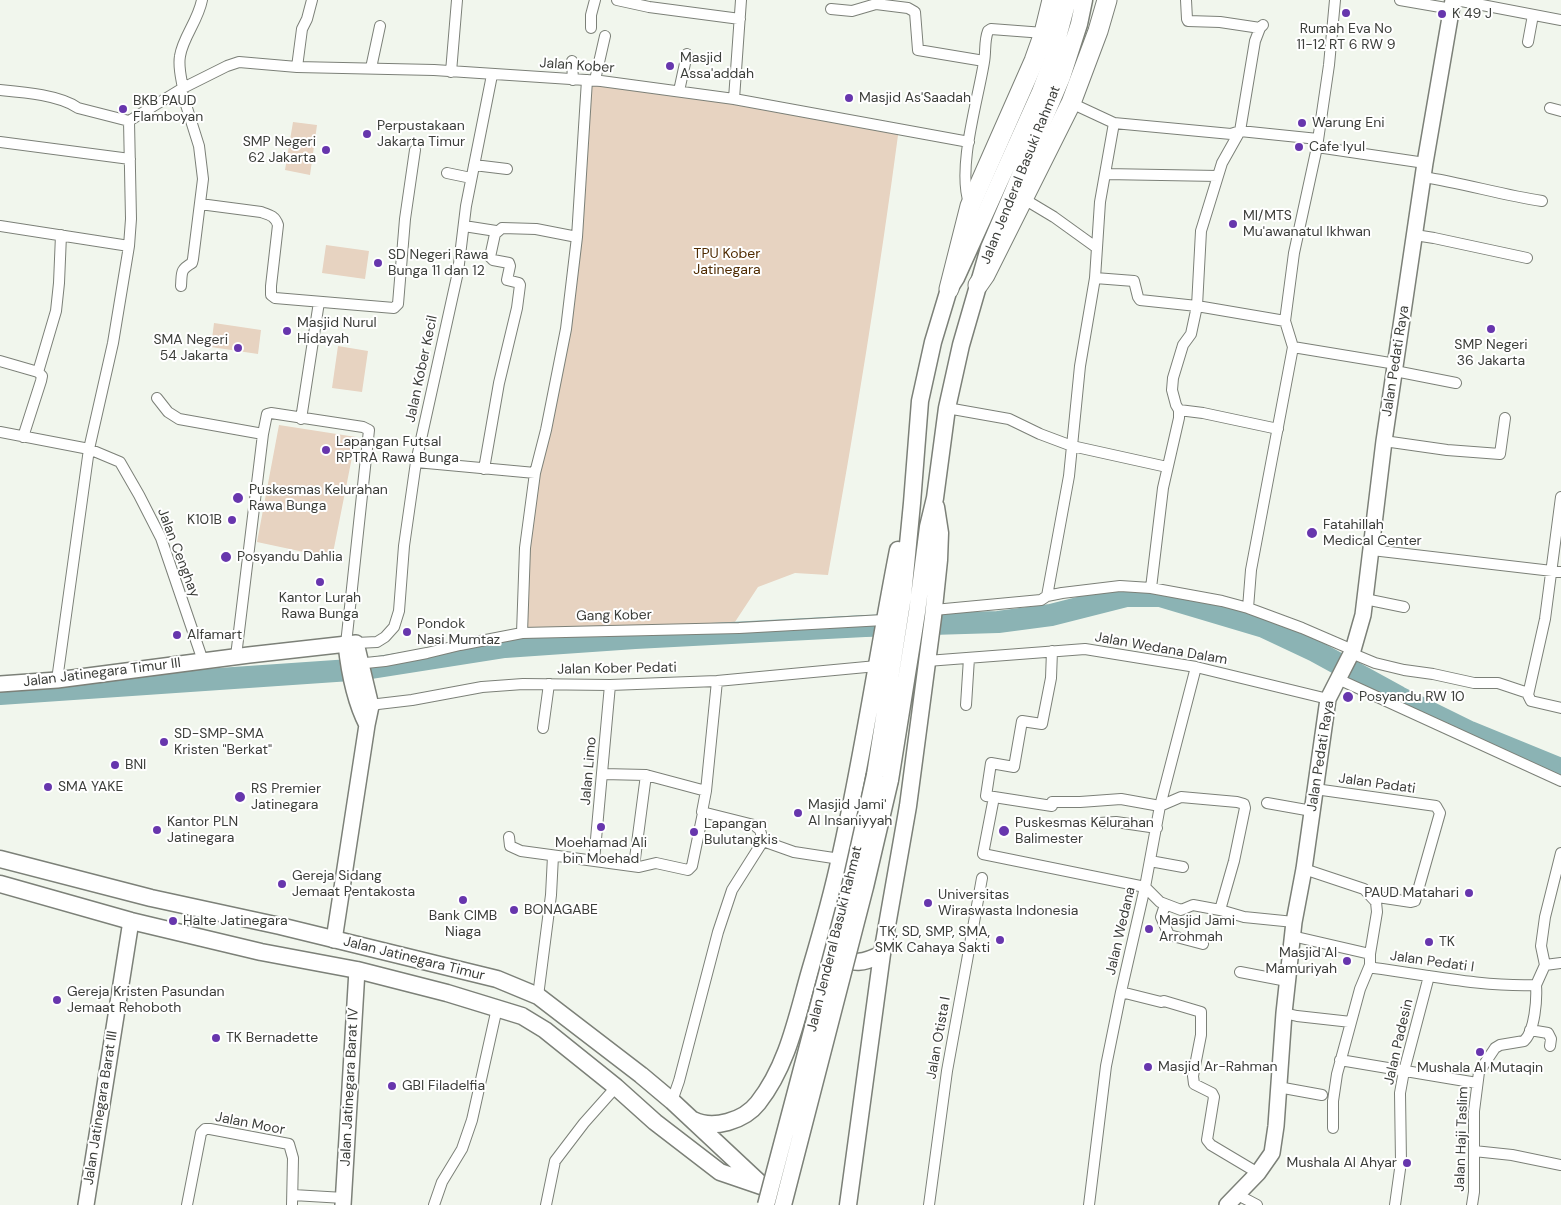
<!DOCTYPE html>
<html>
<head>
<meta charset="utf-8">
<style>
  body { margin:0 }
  canvas { display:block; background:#f1f6ed }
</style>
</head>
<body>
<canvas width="1561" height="1205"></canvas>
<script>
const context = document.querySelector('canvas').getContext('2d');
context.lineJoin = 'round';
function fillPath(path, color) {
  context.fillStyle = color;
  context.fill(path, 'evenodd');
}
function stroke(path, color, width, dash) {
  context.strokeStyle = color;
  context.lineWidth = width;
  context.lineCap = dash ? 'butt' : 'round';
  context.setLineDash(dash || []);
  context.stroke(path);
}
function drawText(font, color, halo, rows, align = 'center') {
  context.font = font + ' "DM Sans",sans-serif';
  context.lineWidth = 4;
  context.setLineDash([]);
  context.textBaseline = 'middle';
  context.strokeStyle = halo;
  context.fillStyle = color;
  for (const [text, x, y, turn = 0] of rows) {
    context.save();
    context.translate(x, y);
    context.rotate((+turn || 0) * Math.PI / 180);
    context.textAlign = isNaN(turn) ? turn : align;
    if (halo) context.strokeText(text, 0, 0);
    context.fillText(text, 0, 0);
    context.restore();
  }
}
const green = new Path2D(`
  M587,80L899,128C879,278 855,427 828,575L795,573L758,587L731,628L522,633L525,548L566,329Z
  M293,122L317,125L310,175L285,170Z
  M326,245L369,251L365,279L322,273Z
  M214,323L261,330L258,354L211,347Z
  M338,346L368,351L362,392L332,388Z
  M279,425L356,437L332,558L257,542Z`);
const river = new Path2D(`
  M0,694L365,669L505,647L635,638L865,626L998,622L1051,615L1126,596H1160L1264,627L1315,651L1399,697L1470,732L1561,769`);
const street = new Path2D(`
  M617,0L649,7L740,19
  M1186,0L1187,19L1188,21L1220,22L1260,28
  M1400,0L1452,9
  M1456,0L1561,20
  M831,9L852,11L876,4L908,8L915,12L918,50L984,61
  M591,28V15L595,0
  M1528,42L1533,15
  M572,61L573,80
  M297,67L302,29L307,19L312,0
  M371,68L380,26
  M451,72L457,0
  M595,80L605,36
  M183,88C181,77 178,67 180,56C183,37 198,21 202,0
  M181,89L199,146L203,179L193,259L192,263C180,270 182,272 181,286
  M0,90C22,92 60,95 78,108L129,121
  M679,91L687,54
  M734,99L741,0
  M1071,103L1114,123L1231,134L1240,131L1318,139
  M1550,108L1561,111
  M129,121L183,88L227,66L239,62L297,67L434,70L601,81L734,99L969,142
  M0,142L130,159
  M1317,147L1425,163
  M474,165L507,169
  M447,173L471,178
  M1105,174L1218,176
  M1423,177C1463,183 1502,195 1542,201
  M1024,199L1054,217L1097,248
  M969,203C957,167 978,100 984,62C986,52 984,41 988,31L991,29L1044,33
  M200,204L261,212C270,215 275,216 278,225L271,286V295L275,298L394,308L398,304L405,219L415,150
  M0,226L129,246
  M464,226L496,231
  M1415,235L1434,238L1527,258
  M1095,278L1134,281L1138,297L1140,300L1197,306L1285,321
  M1293,347L1396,364
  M0,361L38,372
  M1395,371L1456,383
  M157,398L168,412L179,419L263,434
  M947,408L1009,419L1040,434L1072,446L1167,467
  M1179,410L1203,413L1278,429
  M301,419L319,302
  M0,432L89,449L120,462L139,495L161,538L203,661
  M23,437L41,381L42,376L38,372L56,311L59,283L61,235
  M1384,441L1447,450L1500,454L1505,418
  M416,462L535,473
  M484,469L499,383L517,308L520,285L519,283L507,280L510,266L509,263L493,260L490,257L495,234L502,228L536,229L577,237
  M1561,497L1545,619L1528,695L1531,701L1561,708
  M1372,550L1561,572
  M1151,588L1163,488L1179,418V410L1176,405L1172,390L1173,378L1183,345L1191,334L1197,306L1201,231L1222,163L1240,131L1255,41L1260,28L1263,25
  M1047,596L1069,476L1080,366L1095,278L1100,202L1114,123
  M1365,599L1404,607
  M1248,608L1251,570L1293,347L1285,321L1294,253L1317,147L1329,65L1335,0
  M934,610L1041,600L1047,596L1062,593L1120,586L1151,588L1222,601L1248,608L1302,628L1353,650
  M522,633L525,548L535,473L546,430L566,329L577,237L587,80
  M356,643L377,642L385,637L394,627L399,611L404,546L416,462L458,272L466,206L492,75
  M1052,651L1051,678L1042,724L1022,721L1014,767L991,763L986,796L994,797L983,854L1145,887L1160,902L1181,910L1193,905L1220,910
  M1351,653L1375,663L1404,670L1433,674L1474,683H1498L1528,693
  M236,656L263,434L267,414L271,413L363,427L369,430L346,644
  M927,661L1085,649L1196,667L1328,699
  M356,664L385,661L427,653L460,645L522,633L739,628L884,620
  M1338,679L1561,781
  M57,680L89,449L113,343L129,246L131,219L129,121
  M966,705L969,658
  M366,708L378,704L412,700L482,687L523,684L610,685L717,681L877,666
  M543,728L549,684
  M603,774L646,775L706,791
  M1315,789L1436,806L1440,813L1415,901L1411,902L1371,896
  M994,797L1052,806V802H1080L1121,799L1160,806L1181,797L1237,802L1244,804L1245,808L1234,861L1220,910L1244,917L1294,922
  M1267,803L1312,811
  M1099,823L1116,822L1157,828
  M509,837L510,846L521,851L639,867L656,863L688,870L692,866L703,813
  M763,841L794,852L840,859
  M594,861L610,685
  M1150,861L1183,867
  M634,866L646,775
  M1304,869L1364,889L1376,902L1377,912L1370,954V965L1360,989L1337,1074L1333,1101V1128
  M1165,905L1161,917L1169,935L1203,944
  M1292,936L1370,954
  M1370,965L1374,968C1428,975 1482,987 1536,985L1545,965L1561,963
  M1545,965L1541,946L1545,917L1561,853
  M1240,972L1287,981
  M1121,992L1161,1002L1164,1001L1201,1012V1035L1193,1076L1194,1084L1212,1093L1214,1097L1207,1140L1211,1145L1258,1173
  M538,996L551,895L553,856
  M1284,1013L1297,1016L1351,1022
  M1530,1030L1548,1033L1551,1039L1550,1046
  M1340,1060L1477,1083
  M1278,1087L1322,1095
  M672,1101L679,1081L718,932L732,890L763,841L760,830L754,825L702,812L706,791L717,681
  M1474,1151L1512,1155L1561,1165
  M1236,1194L1257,1205
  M293,1195L344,1198
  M187,1205L201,1133L205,1129H210L289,1144L293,1158L292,1205
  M434,1205L442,1182L462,1149L472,1120L497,1008
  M546,1205L555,1161L584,1123L616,1087
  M929,1205L947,1071L982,878
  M1089,1205L1106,1066L1121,992L1145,887L1160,806L1196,667
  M1395,1205L1401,1162L1400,1093L1404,1071L1429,976
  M1472,1205L1474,1192V1111L1479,1072L1495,1048L1500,1045L1524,1041C1535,1031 1537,999 1536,985`);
const secondary = new Path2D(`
  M346,644C349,672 354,700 367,725
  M0,684L57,680L249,655L356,643L371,706L367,725L334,940
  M86,1205L131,921
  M343,1205L357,970
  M1227,1205L1258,1173L1272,1153L1276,1126L1284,1013L1294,922L1304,869L1328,699L1353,650L1363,615L1384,441L1425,163L1453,0`);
const primary = new Path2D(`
  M875,775L903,596L912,503L920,401L933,342L949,289L956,278L1040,92L1052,60L1068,0
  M890,780L917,612L928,527L935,498L947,408L961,345L989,248L1062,77L1079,24L1084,0
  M0,859L151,898L280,926L497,979L538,996L641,1075L672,1101L779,1201
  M0,884L131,921L261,952L357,970L447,993L522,1016L545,1030L616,1087L655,1122L720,1172L761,1186
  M835,956C855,964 862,964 882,954
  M693,1120C713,1130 744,1121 758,1103C788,1065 797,1016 810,971C821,934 832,896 840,858C863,756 878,652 898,550
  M848,1205L882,954L908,806L933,617L939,560L940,533L936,507`);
const highway = new Path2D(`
  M978,285L985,275L1071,103L1098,31L1107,0
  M949,289L970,206L1034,61L1044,33L1052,0`);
const primaryBridge = new Path2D(`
  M766,1205L850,887L875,775
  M783,1205L865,887L890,780`);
const markers = [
  [1346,13,5,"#6736ad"],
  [1442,14,5,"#6736ad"],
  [670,66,5,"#6736ad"],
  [849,98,5,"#6736ad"],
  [123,109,5,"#6736ad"],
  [1302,123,5,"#6736ad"],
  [367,134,5,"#6736ad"],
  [1299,147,5,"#6736ad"],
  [326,150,5,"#6736ad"],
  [1233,224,5,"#6736ad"],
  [378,263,5,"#6736ad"],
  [1491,329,5,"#6736ad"],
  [287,331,5,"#6736ad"],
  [238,348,5,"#6736ad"],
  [326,450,5,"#6736ad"],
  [238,498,6,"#6736ad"],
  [232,520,5,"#6736ad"],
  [1312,533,6,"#6736ad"],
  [226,557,6,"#6736ad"],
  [320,582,5,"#6736ad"],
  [407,632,5,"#6736ad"],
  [177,635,5,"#6736ad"],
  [1348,697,6,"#6736ad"],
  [164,742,5,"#6736ad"],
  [115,765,5,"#6736ad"],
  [48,787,5,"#6736ad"],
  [240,797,6,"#6736ad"],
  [798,813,5,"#6736ad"],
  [601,827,5,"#6736ad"],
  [157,830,5,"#6736ad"],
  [1004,831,6,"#6736ad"],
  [694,832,5,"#6736ad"],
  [282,884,5,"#6736ad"],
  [1469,893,5,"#6736ad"],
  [463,900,5,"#6736ad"],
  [928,903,5,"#6736ad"],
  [514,910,5,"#6736ad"],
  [173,921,5,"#6736ad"],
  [1149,929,5,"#6736ad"],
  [1000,940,5,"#6736ad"],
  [1429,942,5,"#6736ad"],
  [1347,961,5,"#6736ad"],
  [57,1000,5,"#6736ad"],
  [216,1038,5,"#6736ad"],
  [1480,1052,5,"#6736ad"],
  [1148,1067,5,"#6736ad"],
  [392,1086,5,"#6736ad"],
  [1407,1163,5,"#6736ad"]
];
const poiNames = [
  ["K 49 J",1452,14],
  ["Rumah Eva No",1346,29,"center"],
  ["11-12 RT 6 RW 9",1346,45,"center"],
  ["Masjid",680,58],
  ["Assa'addah",680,74],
  ["Masjid As'Saadah",859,98],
  ["BKB PAUD",133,101],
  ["Flamboyan",133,117],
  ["Warung Eni",1312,123],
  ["Perpustakaan",377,126],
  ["Jakarta Timur",377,142],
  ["SMP Negeri",316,142,"right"],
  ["62 Jakarta",316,158,"right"],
  ["Cafe Iyul",1309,147],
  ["MI/MTS",1243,216],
  ["Mu'awanatul Ikhwan",1243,232],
  ["SD Negeri Rawa",388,255],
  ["Bunga 11 dan 12",388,271],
  ["Masjid Nurul",297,323],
  ["Hidayah",297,339],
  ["SMA Negeri",228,340,"right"],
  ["54 Jakarta",228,356,"right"],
  ["SMP Negeri",1491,345,"center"],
  ["36 Jakarta",1491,361,"center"],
  ["Lapangan Futsal",336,442],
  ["RPTRA Rawa Bunga",336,458],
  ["Puskesmas Kelurahan",249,490],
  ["Rawa Bunga",249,506],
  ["K101B",222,520,"right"],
  ["Fatahillah",1323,525],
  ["Medical Center",1323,541],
  ["Posyandu Dahlia",237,557],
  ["Kantor Lurah",320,598,"center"],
  ["Rawa Bunga",320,614,"center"],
  ["Pondok",417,624],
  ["Nasi Mumtaz",417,640],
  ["Alfamart",187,635],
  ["Posyandu RW 10",1359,697],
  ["SD-SMP-SMA",174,734],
  ["Kristen \"Berkat\"",174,750],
  ["BNI",125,765],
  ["SMA YAKE",58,787],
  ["RS Premier",251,789],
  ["Jatinegara",251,805],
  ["Masjid Jami'",808,805],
  ["Al Insaniyyah",808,821],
  ["Kantor PLN",167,822],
  ["Jatinegara",167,838],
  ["Puskesmas Kelurahan",1015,823],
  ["Balimester",1015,839],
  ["Lapangan",704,824],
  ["Bulutangkis",704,840],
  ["Moehamad Ali",601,843,"center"],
  ["bin Moehad",601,859,"center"],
  ["Gereja Sidang",292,876],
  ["Jemaat Pentakosta",292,892],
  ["PAUD Matahari",1459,893,"right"],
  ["Universitas",938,895],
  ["Wiraswasta Indonesia",938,911],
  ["BONAGABE",524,910],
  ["Bank CIMB",463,916,"center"],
  ["Niaga",463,932,"center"],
  ["Halte Jatinegara",183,921],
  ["Masjid Jami",1159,921],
  ["Arrohmah",1159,937],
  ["TK, SD, SMP, SMA,",990,932,"right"],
  ["SMK Cahaya Sakti",990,948,"right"],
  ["TK",1439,942],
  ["Masjid Al",1337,953,"right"],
  ["Mamuriyah",1337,969,"right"],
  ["Gereja Kristen Pasundan",67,992],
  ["Jemaat Rehoboth",67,1008],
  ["TK Bernadette",226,1038],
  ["Masjid Ar-Rahman",1158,1067],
  ["Mushala Al Mutaqin",1480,1068,"center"],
  ["GBI Filadelfia",402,1086],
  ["Mushala Al Ahyar",1397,1163,"right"]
];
const streetNames = [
  ["Jalan Kober",577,66,4],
  ["Jalan Jenderal Basuki Rahmat",1021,175,-68],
  ["Jalan Pedati Raya",1396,361,-81],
  ["Jalan Kober Kecil",422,369,-78],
  ["Jalan Cenghay",178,553,69],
  ["Gang Kober",614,616,-1],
  ["Jalan Wedana Dalam",1161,649,10],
  ["Jalan Kober Pedati",617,669,-1],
  ["Jalan Jatinegara Timur III",102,673,-7],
  ["Jalan Pedati Raya",1321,756,-81],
  ["Jalan Limo",589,771,-85],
  ["Jalan Padati",1377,784,8],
  ["Jalan Wedana",1121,931,-77],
  ["Jalan Jenderal Basuki Rahmat",835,939,-76],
  ["Jalan Jatinegara Timur",414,959,14],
  ["Jalan Pedati I",1432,962,8],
  ["Jalan Otista I",939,1038,-80],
  ["Jalan Padesin",1399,1042,-77],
  ["Jalan Jatinegara Barat IV",350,1087,-87],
  ["Jalan Jatinegara Barat III",101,1108,-81],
  ["Jalan Moor",250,1124,11],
  ["Jalan Haji Taslim",1462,1139,-88]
];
const parkNames = [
  ["TPU Kober",727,254],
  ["Jatinegara",727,270]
];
fillPath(green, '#e7d3c1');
stroke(river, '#8bb3b4', 22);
stroke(street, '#7c8078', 12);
stroke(secondary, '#7c8078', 18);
stroke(primary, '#7c8078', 19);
stroke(highway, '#7c8078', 21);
stroke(street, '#fff', 10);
stroke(secondary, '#fff', 15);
stroke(primary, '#fff', 16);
stroke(highway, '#fff', 19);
stroke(primaryBridge, '#7c8078', 19, []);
stroke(primaryBridge, '#fff', 16);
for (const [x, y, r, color] of markers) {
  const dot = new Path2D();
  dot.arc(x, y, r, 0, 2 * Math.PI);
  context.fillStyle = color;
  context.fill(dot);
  stroke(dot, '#fff', 2);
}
drawText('14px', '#3c3e3a', '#fff', poiNames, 'left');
drawText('14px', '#3c3e3a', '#fff', streetNames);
drawText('14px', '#4f2b01', '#fff', parkNames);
</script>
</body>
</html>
